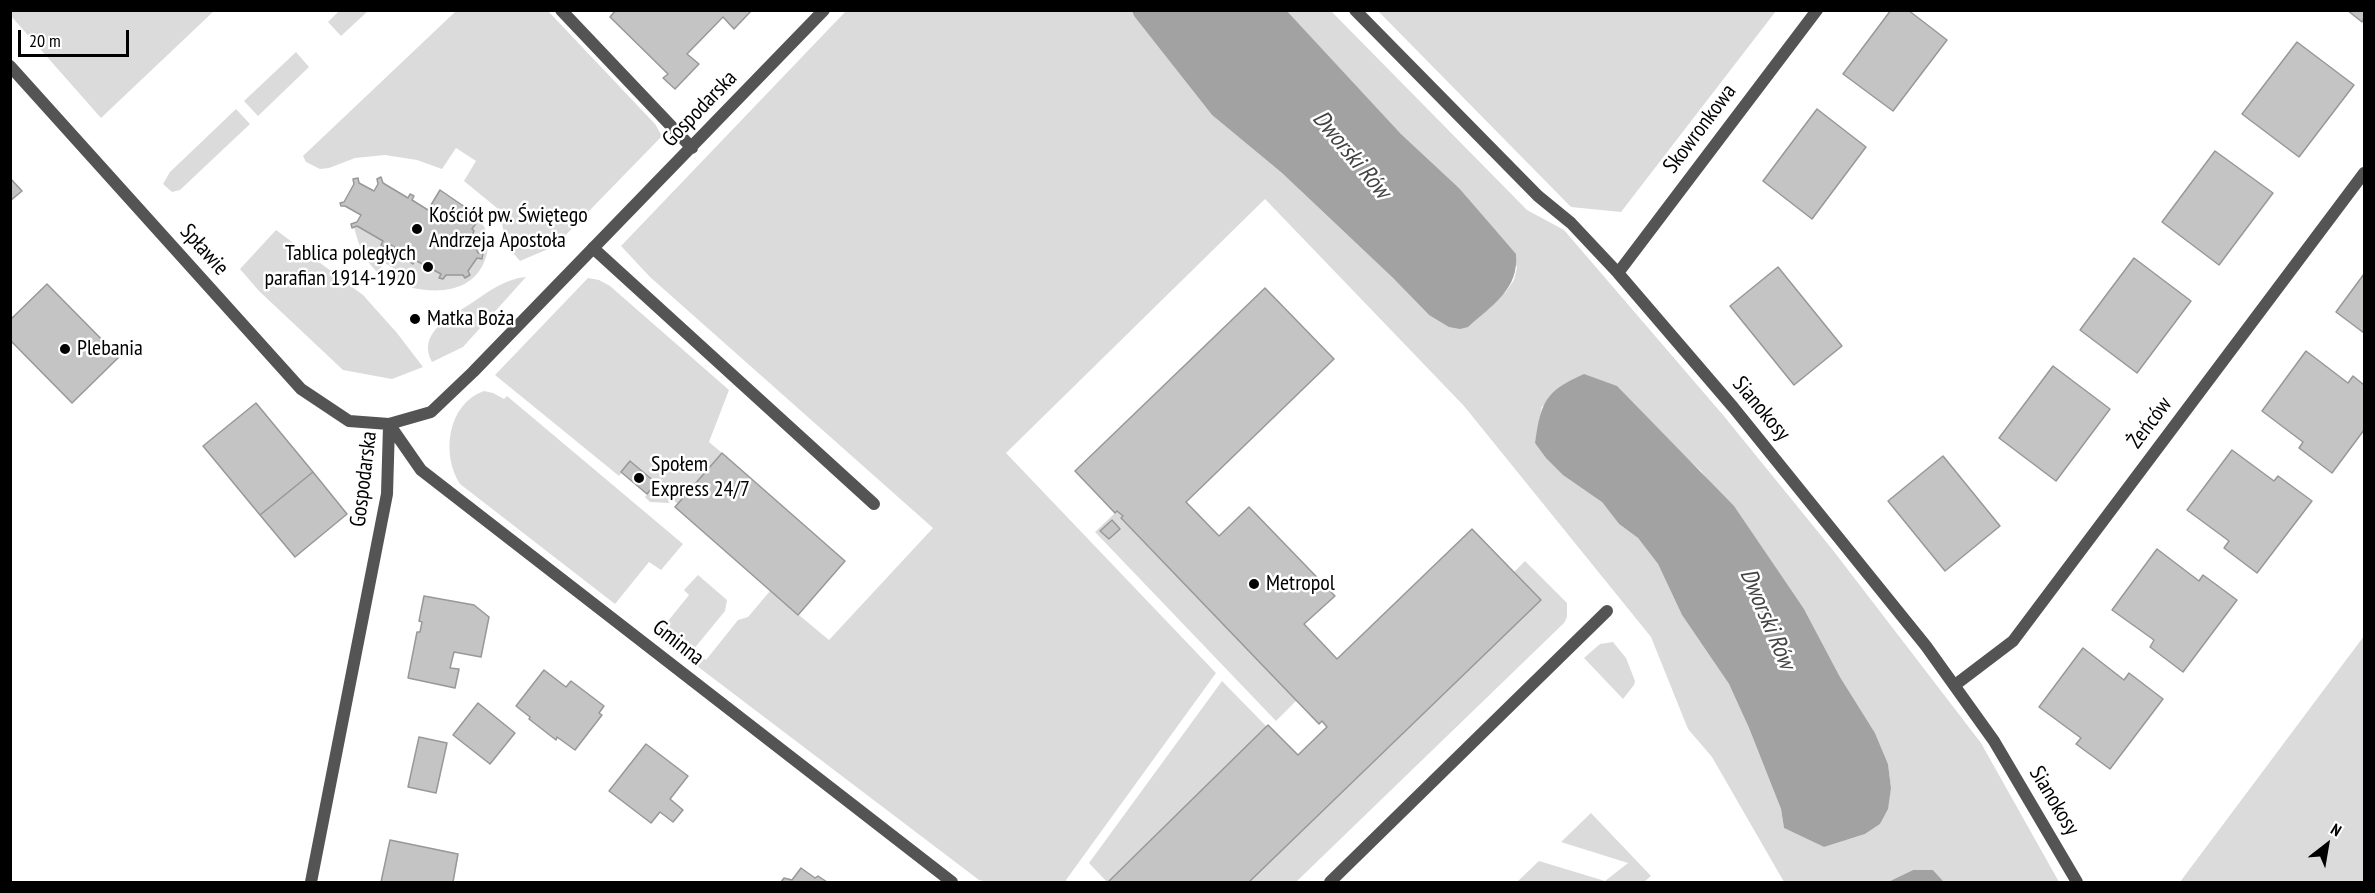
<!DOCTYPE html>
<html>
<head>
<meta charset="utf-8">
<style>
  body { margin:0 }
  #map { position:relative; width:2375px; height:893px; overflow:hidden; background:#fff; font-family:"PT Sans Narrow",sans-serif }
  canvas { display:block }
  .frame { position:absolute; inset:0; border:12px solid #000; pointer-events:none }
  .north { position:absolute; left:2297px; top:815px; width:60px; height:60px; -webkit-text-stroke:4px #fff; paint-order:stroke; rotate:31deg; font-size:16px; font-weight:700; line-height:24px; text-align:center; color:#000 }
  .north::after { content:''; display:block; margin:auto; width:21px; height:27px; background:#000; clip-path:polygon(50% 0,100% 100%,50% 72%,0 100%) }
  .scale { position:absolute; left:18px; top:30px; width:111px; height:27px; box-sizing:border-box; border:3px solid #000; border-top:0; padding-left:8px; font-size:18px; line-height:21px; white-space:nowrap; color:#000; -webkit-text-stroke:4px #fff; paint-order:stroke }
</style>
</head>
<body>
<div id="map">
<canvas width="2375" height="893"></canvas>
<div class="frame"></div>
<div class="north">N</div>
<div class="scale">20 m</div>
</div>
<script>
const context = document.querySelector('canvas').getContext('2d');
context.lineJoin = 'round';
function fillPath(path, color) {
  context.fillStyle = color;
  context.fill(path, 'evenodd');
}
function stroke(path, color, width, dash) {
  context.strokeStyle = color;
  context.lineWidth = width;
  context.lineCap = dash ? 'butt' : 'round';
  context.setLineDash(dash || []);
  context.stroke(path);
}
function drawText(font, color, halo, rows, align = 'center') {
  context.font = font + ' "PT Sans Narrow",sans-serif';
  context.lineWidth = 5;
  context.setLineDash([]);
  context.textBaseline = 'middle';
  context.strokeStyle = halo;
  context.fillStyle = color;
  for (const [text, x, y, turn = 0] of rows) {
    context.save();
    context.translate(x, y);
    context.rotate((+turn || 0) * Math.PI / 180);
    context.textAlign = isNaN(turn) ? turn : align;
    if (halo) context.strokeText(text, 0, 0);
    context.fillText(text, 0, 0);
    context.restore();
  }
}
const green = new Path2D(`
  M340,10H368V11L341,36L328,22Z
  M10,11L11,10L214,11L101,118L11,16Z
  M456,11H548L655,124L662,136L555,246L520,261L506,245L501,218L497,208L464,181L476,161L456,148L442,169L417,160L385,155L355,158L329,168L320,169L306,162L303,156Z
  M846,11H1132L1134,16L1212,115L1282,173L1393,278L1429,315L1505,293L1514,280L1517,267L1479,212L1459,188L1401,134L1287,11H1331L1527,210L1564,230L1723,415L1832,549L1981,743L2059,882H1944L1933,870H1913L1888,882H1784L1712,757L1688,729L1651,637L1464,406L1265,199L1006,453L1216,673L1066,880L1067,882H988L979,880L697,666L703,658L706,660L738,620L748,617L770,591L829,640L933,528L650,277L621,246ZM1542,406L1653,426L1701,471L1804,609L1840,677L1875,733L1888,764L1891,788L1880,824L1865,834L1824,847L1784,828L1781,809L1749,728L1729,684L1682,615L1658,564L1638,538L1619,524L1602,502L1535,443Z
  M1378,11H1776L1621,212L1571,207Z
  M296,52L309,67L258,116L244,101Z
  M236,109L250,124L180,190L172,192L163,184L170,172Z
  M478,218C487,228 490,240 487,253C476,301 419,295 385,278L388,272L394,276L397,271L385,263L381,267L385,271L382,276C366,264 359,247 354,227L357,226L383,241L381,245L384,247L387,243L412,257L410,261L413,263L415,260L441,274L439,277L443,279L446,275H463L466,278L470,275L468,271L477,258L482,259L483,254L478,253C471,238 470,233 478,218Z
  M276,230L363,295L397,333L423,367L392,379L343,370L259,291L240,269Z
  M526,277L463,347L432,362C417,334 448,318 467,306C486,294 503,279 526,277Z
  M588,278L599,280L610,286L729,390L709,442L722,453L678,504L672,499L669,503L650,502L645,497L656,483L631,461L619,476L495,375Z
  M484,391L493,393L504,399L507,396L683,544L661,570L649,562L615,604L460,484C441,455 447,404 484,391Z
  M1117,511L1123,516L1121,519L1297,700L1276,721L1095,532Z
  M1525,561L1567,603V617L1564,623L1296,882H1249L1541,600L1514,572Z
  M698,575L727,600L725,611L693,650L697,653L690,661L656,636L689,595L684,590Z
  M2364,636V882H2180Z
  M1613,642L1626,658L1635,681L1634,685L1623,699L1584,658L1600,644Z
  M1222,681L1267,727L1107,882L1089,863Z
  M1591,813L1651,876L1644,882H1517L1539,861L1605,881L1628,863L1561,842Z`);
const water = new Path2D(`
  M1132,11H1287L1401,134L1459,188L1516,254C1519,290 1492,305 1468,327L1460,329L1449,327L1429,315L1393,278L1282,173L1212,115L1134,16Z
  M1584,374L1617,386L1734,506L1804,609L1840,677L1875,733L1888,764L1891,788L1888,809L1880,824L1865,834L1824,847L1784,828L1781,809L1749,728L1729,684L1682,615L1658,564L1638,538L1619,524L1602,502L1563,475L1546,458L1535,443C1541,402 1545,391 1584,374Z
  M1913,870H1933L1944,882H1888Z`);
const building = new Path2D(`
  M616,10L640,11L752,10L734,29L723,17L687,54L699,64L675,89L663,78L668,74L610,17Z
  M1891,10H1908L1947,40L1893,111L1843,74Z
  M2347,10H2364V18L2362,22Z
  M2297,42L2354,85L2299,157L2242,114Z
  M1817,109L1866,147L1812,219L1763,181Z
  M2215,151L2273,193L2219,265L2162,222Z
  M381,177L383,183L408,198L410,194L414,196L412,200L428,210L440,190L478,216H481L472,229L474,231L471,237L478,253H483L482,259L477,258L468,271L470,275L465,278L463,275H446L443,279L439,278L441,274L415,260L413,264L409,261L412,257L387,243L384,247L381,245L383,241L357,226L352,228L351,224L357,222L361,215L345,206H341L340,203L344,202L354,184L353,179L358,178L359,183L374,191L378,184L377,179Z
  M10,178L22,191L10,201Z
  M2134,258L2191,301L2137,373L2080,330Z
  M1778,267L1842,346L1794,385L1730,306Z
  M2364,274V333L2336,312Z
  M47,284L119,357L72,403L10,340V320Z
  M1265,288L1334,359L1186,502L1219,536L1249,507L1335,596L1304,624L1337,659L1472,529L1541,600L1249,882H1108L1268,725L1298,755L1327,727L1322,721L1319,724L1121,518L1123,516L1117,511L1115,513L1075,471Z
  M2306,351L2348,383L2353,376L2364,385V430L2332,473L2299,448L2303,442L2262,411Z
  M2053,366L2110,409L2056,481L1999,438Z
  M256,403L313,472L260,515L203,446Z
  M2232,450L2274,481L2278,476L2312,501L2257,573L2224,548L2229,541L2187,510Z
  M722,453L845,561L798,615L675,507Z
  M1943,456L2000,526L1945,571L1888,501Z
  M630,461L656,483L647,494L621,472Z
  M313,472L347,514L295,557L260,515Z
  M1112,520L1120,529L1109,539L1100,531Z
  M2157,549L2199,581L2203,575L2237,600L2183,672L2150,647L2154,640L2112,610Z
  M424,596L474,605L489,617L481,657L454,652L450,668L459,669L455,688L408,678L417,632H420L422,622L419,621Z
  M2083,648L2124,680L2129,673L2163,699L2110,769L2076,744L2081,738L2039,707Z
  M544,670L566,687L571,681L604,706L599,713L602,715L575,750L557,737L556,740L529,719L530,717L516,706Z
  M478,703L515,733L490,764L453,735Z
  M419,737L447,743L436,793L408,787Z
  M646,744L688,776L670,799L683,810L673,822L660,812L651,823L609,791Z
  M390,840L458,854L453,882H381Z
  M801,868L815,878L818,876L827,882H781L784,878L792,880Z`);
const service = new Path2D(`
  M593,248L874,504
  M1330,882L1607,611`);
const minor = new Path2D(`
  M561,10L692,148
  M1355,10L1538,196L1571,223L1618,273L1733,407L1926,646L1994,741L2077,882
  M10,66L301,389L349,421L389,424L431,412L473,372L824,10
  M1618,273L1817,10
  M389,424L421,470L952,882
  M1955,685L2013,641L2364,173
  M311,882L387,494L389,426`);
const markers = [
  [417,229,6,"#000"],
  [428,267,6,"#000"],
  [415,319,6,"#000"],
  [65,349,6,"#000"],
  [639,478,6,"#000"],
  [1254,584,6,"#000"]
];
const streetNames = [
  ["Gospodarska",700,109,-46],
  ["Skowronkowa",1700,129,-53],
  ["Spławie",204,250,48],
  ["Sianokosy",1761,409,50],
  ["Żeńców",2150,423,-53],
  ["Gospodarska",364,479,-83],
  ["Gminna",678,643,38],
  ["Sianokosy",2054,801,59]
];
const poiNames = [
  ["Kościół pw. Świętego",429,216],
  ["Andrzeja Apostoła",429,241],
  ["Tablica poległych",416,254,"right"],
  ["parafian 1914-1920",416,279,"right"],
  ["Matka Boża",427,319],
  ["Plebania",77,349],
  ["Społem",651,465],
  ["Express 24/7",651,490],
  ["Metropol",1266,584]
];
const waterNames = [
  ["Dworski Rów",1351,155,50],
  ["Dworski Rów",1767,619,67]
];
fillPath(green, '#dbdbdb');
fillPath(water, '#a2a2a2');
fillPath(building, '#c4c4c4');
stroke(building, '#989898', 1.5);
stroke(service, '#545454', 12);
stroke(minor, '#545454', 12);
for (const [x, y, r, color] of markers) {
  const dot = new Path2D();
  dot.arc(x, y, r, 0, 2 * Math.PI);
  context.fillStyle = color;
  context.fill(dot);
  stroke(dot, '#fff', 2);
}
drawText('22px', '#000', '#fff', streetNames);
drawText('22px', '#000', '#fff', poiNames, 'left');
drawText('italic 24px', '#434343', '#fff', waterNames);
</script>
</body>
</html>
